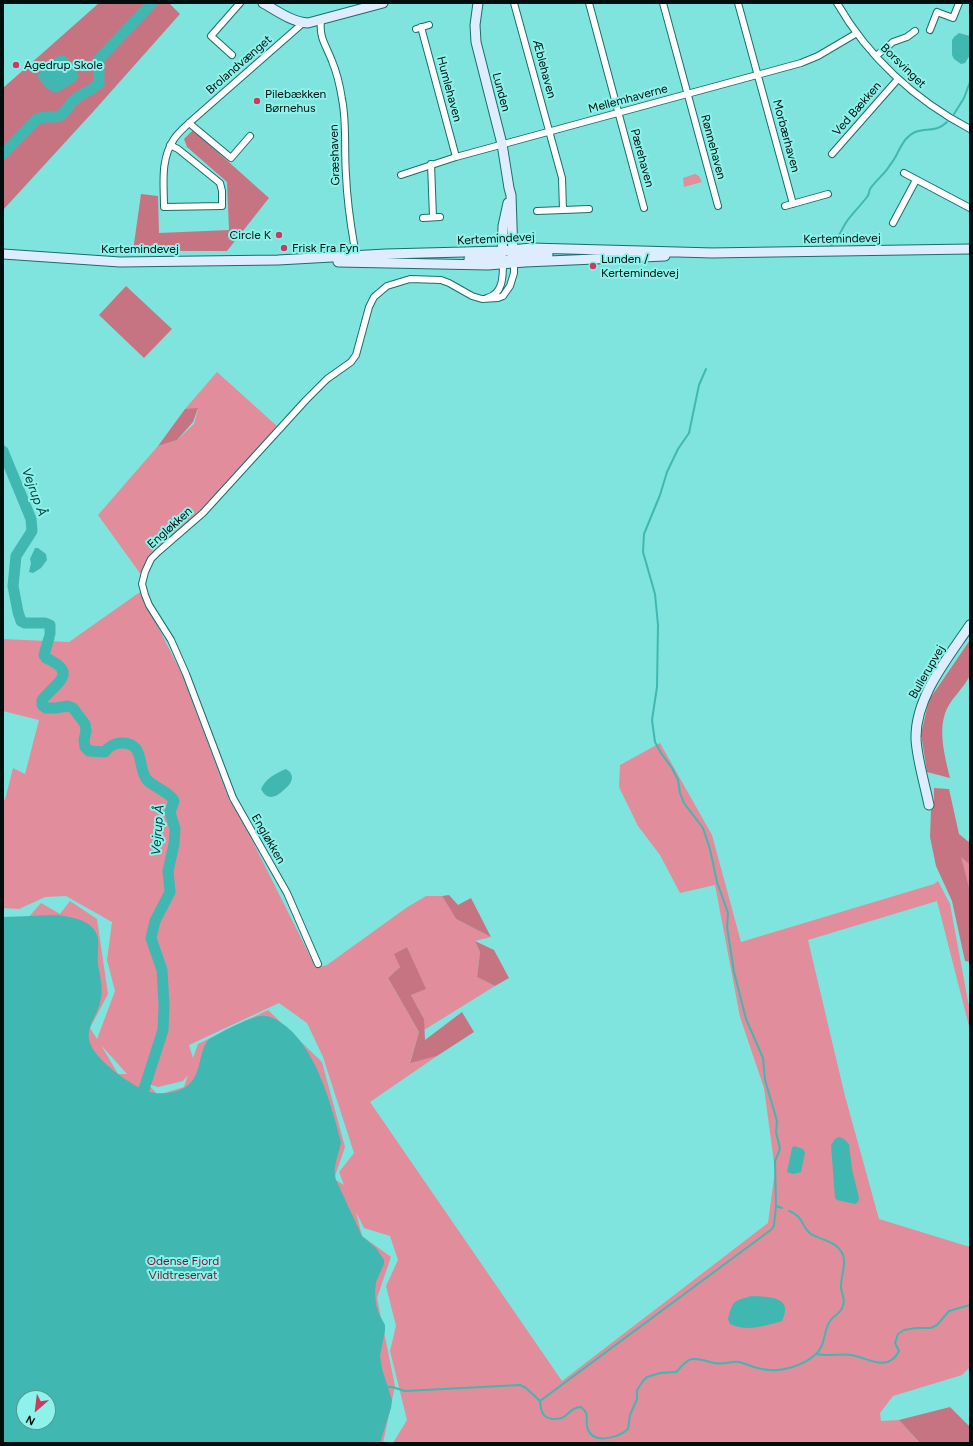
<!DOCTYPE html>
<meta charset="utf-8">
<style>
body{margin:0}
#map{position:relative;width:973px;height:1446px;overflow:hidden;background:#7fe4dd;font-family:Figtree,sans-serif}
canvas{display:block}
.frame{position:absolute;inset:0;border:4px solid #000f0e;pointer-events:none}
.north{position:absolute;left:16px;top:1390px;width:40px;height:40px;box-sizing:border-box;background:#8df2ea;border:1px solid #559792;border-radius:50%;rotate:208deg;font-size:11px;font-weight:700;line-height:16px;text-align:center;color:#000f0e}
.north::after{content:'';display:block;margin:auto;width:14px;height:18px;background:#cb3b61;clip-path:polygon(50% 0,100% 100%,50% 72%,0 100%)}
</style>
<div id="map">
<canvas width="973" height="1446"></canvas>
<div class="frame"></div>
<div class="north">N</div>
</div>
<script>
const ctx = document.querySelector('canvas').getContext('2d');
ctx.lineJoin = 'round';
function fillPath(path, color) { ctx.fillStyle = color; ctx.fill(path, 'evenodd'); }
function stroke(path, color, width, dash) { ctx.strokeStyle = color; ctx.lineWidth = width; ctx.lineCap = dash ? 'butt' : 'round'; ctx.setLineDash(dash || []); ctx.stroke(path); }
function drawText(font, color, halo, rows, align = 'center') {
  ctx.font = font + ' Figtree,sans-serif'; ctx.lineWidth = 4; ctx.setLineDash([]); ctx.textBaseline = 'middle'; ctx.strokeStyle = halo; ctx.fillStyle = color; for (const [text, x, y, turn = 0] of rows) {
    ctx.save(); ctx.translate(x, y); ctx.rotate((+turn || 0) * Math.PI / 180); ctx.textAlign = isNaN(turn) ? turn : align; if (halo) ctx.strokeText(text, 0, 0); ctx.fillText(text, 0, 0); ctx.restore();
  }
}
fillPath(new Path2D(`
 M695,174L699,176L702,182L684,187L683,178Z
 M217,372L278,427L208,505L155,550L145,564L142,576L98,515L158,446L177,440L194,424L198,409H185Z
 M140,592L181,672L230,802H233L316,968L327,965L406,908L426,896H442L456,919L491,937L475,941L480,952L477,977L495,986L424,1030V1019L411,995L425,989L407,947L395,954L400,967L388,978L419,1032L410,1062L437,1056L370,1102L562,1381L768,1223L775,1170L764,1088L740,1017L715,885L680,893L660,855L638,826L619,787L620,765L660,743L712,835L741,942L934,884L938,881L950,904L970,1012V1030L937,901L808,940L845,1096L879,1219L970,1247V1367L962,1375L893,1396L880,1413L881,1421L899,1420L920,1443H393L407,1420L390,1351L396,1326L386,1286L398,1260L390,1236L364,1228L356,1212L362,1236L391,1257L377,1298L395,1386L383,1443H3L27,919L41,903L60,914L70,901L97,919L108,994L90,1028L97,1039L115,991L107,960L112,922L66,896L45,897L19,909L3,908V799L5,800L13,768L25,774L39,720L3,711V639L69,642ZM279,1003L307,1023L323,1057L354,1153L339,1172L344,1185L334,1179L345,1147L322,1062L268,1010L198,1044L193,1058L189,1045ZM101,1045L127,1074H118ZM188,1075L184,1087L158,1095L148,1084L158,1087L183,1081ZM24,1398H48V1422H24Z
 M960,856L970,865V891Z`), '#e18d9b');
fillPath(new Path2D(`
 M99,3H169L180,14L92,113L3,210V88Z
 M193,130L269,198L227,251H133L141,194L158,196L159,233L229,230L227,182L187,147L184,139Z
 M126,286L172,329L144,358L99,315Z
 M198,408L193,422L177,440L158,446L185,409Z
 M970,640C970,647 972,672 969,677C964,687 955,695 949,705C936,726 945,756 950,778L927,772L921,734L929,700Z
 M934,788L949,789L959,834L970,843V865L961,857L970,891V962L965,961L952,901L936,866L930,837L931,810L934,808Z
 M449,895L458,905L471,898L491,937L456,919L442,896Z
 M475,941L494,950L509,978L495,986L477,977L480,952Z
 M407,947L426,989L411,995L424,1019L425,1040L462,1012L474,1032L437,1056L410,1063L419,1032L388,978L400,967L394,954Z
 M950,1407L970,1427V1443H920L899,1420Z`), '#c77482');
fillPath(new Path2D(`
 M959,33L970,36V55L965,63L961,64L954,59L952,55V40L954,37Z
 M60,55C71,56 74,68 79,77L75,82L56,93L46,88L37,76L48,64Z
 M35,548H38L46,554L47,560L41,568L33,573L29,572L31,563L30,559Z
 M286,769C296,775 292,783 285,789C276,797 268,802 261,789C265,779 276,773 286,769Z
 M57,915C72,917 95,920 98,939C99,947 97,956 98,964C100,977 104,989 100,1003C97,1016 85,1028 90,1043C96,1061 137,1091 155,1093C166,1094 179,1092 187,1086C202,1075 198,1053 208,1040C219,1033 249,1017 261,1016C268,1015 274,1018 280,1022C315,1044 331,1103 341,1142C339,1156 331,1168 337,1182L362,1236L376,1248L384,1260V1264L376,1282L375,1293L376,1304L379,1314L385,1325V1331L380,1356L382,1369L392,1400L391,1408L380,1443H3V917ZM24,1398H48V1422H24Z
 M839,1137L844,1139L849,1144L852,1169L859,1198L858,1202L855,1204L837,1200L835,1198L831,1145L835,1139Z
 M794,1146L803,1149L805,1153L801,1172L793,1174L787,1172L792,1148Z
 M752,1296C769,1297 794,1296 782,1321C764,1326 747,1332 730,1324L728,1319C733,1300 733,1301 752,1296Z`), '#40b8b1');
stroke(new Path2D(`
 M954,114L964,98L970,82
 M830,247C838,240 841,230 847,221C853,213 860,206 867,197C869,195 869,192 870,189C876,180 885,174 890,165C897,157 899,147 906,139C920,123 933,136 947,122
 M776,1206L782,1208
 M817,1354C829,1357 840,1353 851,1355C868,1358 888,1373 899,1351L895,1343L898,1334L904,1330L916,1328H931L937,1325L949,1311L970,1305
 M388,1387H392L405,1391L520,1385L526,1388L540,1401L772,1229L774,1225L776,1206L775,1161L780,1149L776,1132L777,1121L765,1080L763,1058L746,1019L734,972L727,927L728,913L717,882L710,849L703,828L684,803L680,793L678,780L672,768L661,753L655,742L652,720L657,687L658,625L655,594L643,552L644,534L660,495L667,472L678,449L689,433L699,385L706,369
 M540,1401C541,1411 542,1418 553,1419C556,1419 559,1419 562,1418C569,1414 572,1407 581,1407C591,1415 584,1419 588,1430C595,1445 619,1437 628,1429L630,1415L637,1399V1390L643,1381L647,1377L660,1373L676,1372C681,1368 685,1360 692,1359C700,1358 708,1362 715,1363C723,1365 731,1361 739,1362C747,1364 755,1368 762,1369C780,1373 803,1366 816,1354C826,1345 823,1331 830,1321C833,1316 840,1314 842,1308C846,1301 842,1295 841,1288C840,1277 847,1266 843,1255C837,1241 823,1241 811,1234C801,1227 804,1216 789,1211`), '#40b8b1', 2);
stroke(new Path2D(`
 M3,154L37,119C47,114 53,120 61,115C66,112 69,105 73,101C81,93 92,91 99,83V59L152,3
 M3,451L31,519L32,531L16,556L13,586L18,612L21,621L25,623H45L50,625V634
 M49,638L44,655L46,658C79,673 57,682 42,700V705L46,708H55L68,706L73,708L85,724L86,731L84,740L85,747L89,751L105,752C109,746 113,744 120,743C146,741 137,769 147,780C154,787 171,793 174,801L170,812L175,829L174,844L168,871L170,892L155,921L151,938L162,970L164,1006L163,1030L144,1089`), '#40b8b1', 11);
const street = new Path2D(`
 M514,3L562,178L563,210
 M589,3L644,208
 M663,3L718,206
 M738,3L793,204
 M837,3C868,57 915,100 970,129
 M321,21C319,38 326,45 332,61C337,73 340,86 342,99C347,124 344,150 346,175C347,198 350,221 354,244
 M421,27L456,157
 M416,29L429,25
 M930,30L937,12L953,18L959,3
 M232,55L211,36L240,3
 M876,56L893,42L907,37L915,31
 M189,123L231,158L250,136
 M170,145L178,149L220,183L222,191V206L164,207C164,184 160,160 174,139C178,133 184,128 189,123L303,23
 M832,154L898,79
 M431,164L433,217
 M904,173L970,208
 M401,175L456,157L801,63L818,56L857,33
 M785,206L828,194
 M537,211L589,209
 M423,218L440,217
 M893,223L916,180
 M487,298C503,294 503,277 503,263
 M318,964L287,893L233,798L186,674L171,640L149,605L145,595L142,584L145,572L151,559L158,552L203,513L306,400L327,379L351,362L356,355L369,307L374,297L387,286L410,279L441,280L449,283L472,296L482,299L498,298L503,296L510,286L514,273V262`);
const secondary = new Path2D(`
 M263,3C277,11 292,22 308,23L383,3
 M478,3L475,25L476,42L502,144L509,188L511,195L513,255
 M709,253L970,249
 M3,254L120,262L278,260L386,254L502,251L531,248L714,253
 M502,256L503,226L508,203
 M469,259L500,256
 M510,259C520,252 536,255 548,255
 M338,262L488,265L525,262L665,256
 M929,805C925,785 917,759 916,739C915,697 948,658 970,625`);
stroke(street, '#1a6d69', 8);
stroke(secondary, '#1a6d69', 11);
stroke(street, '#fff', 6);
stroke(secondary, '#ddedfd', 9);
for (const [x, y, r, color] of [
 [16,65,4,"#cb3b61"],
 [257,101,4,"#cb3b61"],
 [279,235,4,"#cb3b61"],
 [284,248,4,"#cb3b61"],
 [593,266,4,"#cb3b61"]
]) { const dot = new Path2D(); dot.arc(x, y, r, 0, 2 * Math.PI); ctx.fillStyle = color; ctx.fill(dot); stroke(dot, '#8df2ea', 1.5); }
drawText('12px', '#000f0e', '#8df2ea', [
 ["Agedrup Skole",24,65],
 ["Pilebækken",265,94],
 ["Børnehus",265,108],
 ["Circle K",271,235,"right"],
 ["Frisk Fra Fyn",292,248],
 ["Lunden /",601,259],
 ["Kertemindevej",601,273]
], 'left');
drawText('12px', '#000f0e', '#8df2ea', [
 ["Brolandvænget",239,65,-41],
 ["Borsvinget",903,66,44],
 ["Æblehaven",544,69,75],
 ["Humlehaven",449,89,75],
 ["Lunden",501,92,75],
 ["Mellemhaverne",628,99,-15],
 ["Ved Bækken",857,109,-49],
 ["Morbærhaven",786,136,75],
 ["Rønnehaven",713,147,75],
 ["Græshaven",335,155,-92],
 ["Pærehaven",642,158,75],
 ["Kertemindevej",496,239,-3],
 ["Kertemindevej",842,239,-1],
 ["Kertemindevej",140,249],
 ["Engløkken",170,528,-42],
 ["Bullerupvej",927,672,-60],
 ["Engløkken",268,839,60]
]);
drawText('12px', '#791332', '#8df2ea', [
 ["Odense Fjord",183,1261],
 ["Vildtreservat",183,1275]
]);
drawText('italic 13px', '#003836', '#8df2ea', [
 ["Vejrup Å",34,492,70],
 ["Vejrup Å",158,830,-86]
]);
</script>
